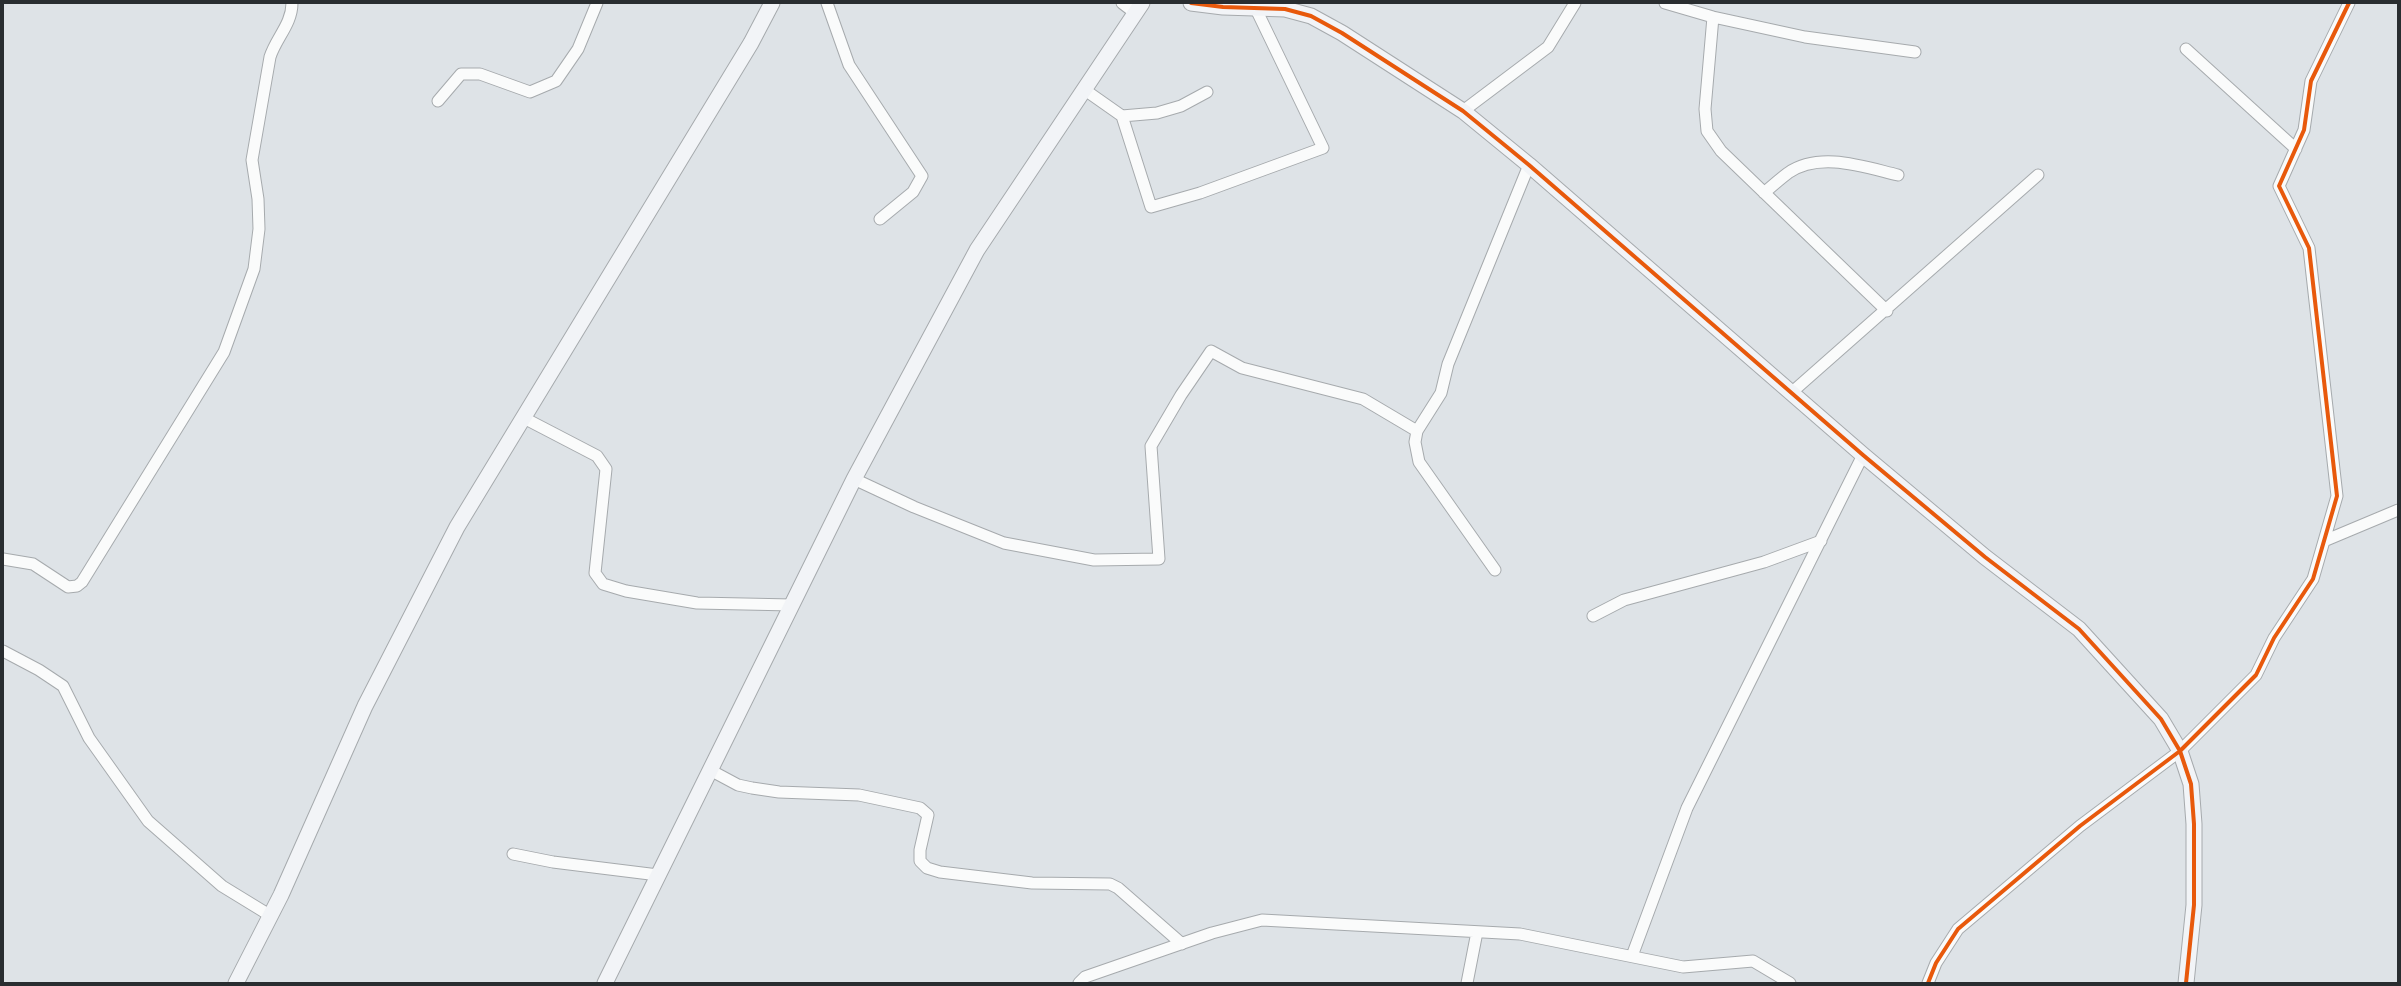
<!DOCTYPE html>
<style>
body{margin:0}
#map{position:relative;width:2401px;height:986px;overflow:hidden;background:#dee3e7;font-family:"Source Sans 3",sans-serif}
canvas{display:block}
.frame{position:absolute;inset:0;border:4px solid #292d30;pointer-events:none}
</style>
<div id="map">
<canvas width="2401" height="986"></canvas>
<div class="frame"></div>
</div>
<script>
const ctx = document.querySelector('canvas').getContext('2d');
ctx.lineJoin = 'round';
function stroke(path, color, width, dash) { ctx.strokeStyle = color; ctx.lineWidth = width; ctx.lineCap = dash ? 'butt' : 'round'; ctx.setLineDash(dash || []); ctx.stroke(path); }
const street = new Path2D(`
 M827,3L849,65L922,176L913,192L880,219
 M1122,3L1135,13
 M1665,3L1713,17L1805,37L1915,52
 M1713,17L1705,109L1707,131L1721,151L1887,311
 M2186,49L2296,149
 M1085,90L1122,116L1151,207L1200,193L1323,148L1255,7
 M438,101L461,74H480L530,92L556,81L578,49L597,3
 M1463,111L1548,47L1575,3
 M1122,116L1157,113L1181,106L1207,92
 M1764,193C1772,186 1780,179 1788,173C1820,151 1864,167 1898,175
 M1791,393L2038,175
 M522,417L597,456L606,469L595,573L603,584L626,591L697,603L792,605
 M1417,431L1415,442L1419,462L1495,570
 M854,479L914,507L1004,543L1094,560L1159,559L1151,446L1181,395L1211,351L1242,368L1363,399L1417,431L1441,393L1448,364L1529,165
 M2324,541L2398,510
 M3,559L33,564L68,587L77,586L82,582L224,352L254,269L259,229L258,199L252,160L270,57C276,38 292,24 292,3
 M1593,616L1624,600L1764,562L1821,541
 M3,651L39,670L63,686L89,738L148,821L222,886L271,916
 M710,770L738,785L752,788L779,792L859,795L920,808L928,815L920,850V861L927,868L940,872L1032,883L1110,884L1118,888L1182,944
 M513,854L553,862L658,875
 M1632,956L1687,808L1863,455
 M1079,983L1085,977L1212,933L1262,920L1520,934L1683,967L1753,961L1790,983
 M1467,983L1477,932
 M1928,983L1936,963L1958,929L2080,826L2180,751L2256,675L2274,638L2313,579L2337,496L2309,248L2279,186L2304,130L2311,81L2349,3`);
const secondary = new Path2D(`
 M1191,3L1223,7L1285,9L1311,16L1342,33L1463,111L1529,165L1863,455L1985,557L2079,629L2161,719L2180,751L2191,784L2194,824V905L2186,983
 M236,983L281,895L365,706L457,527L751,43L772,3
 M605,983L854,479L977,250L1142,3`);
stroke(street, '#a6aaad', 13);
stroke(secondary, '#a6aaad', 17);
stroke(street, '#fafbfb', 11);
stroke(secondary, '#f2f4f7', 15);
stroke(new Path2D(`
 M1191,3L1223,7L1285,9L1311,16L1342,33L1463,111L1529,165L1863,455L1985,557L2079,629L2161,719L2180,751L2191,784L2194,824V905L2186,983
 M1928,983L1936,963L1958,929L2080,826L2180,751L2256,675L2274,638L2313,579L2337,496L2309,248L2279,186L2304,130L2311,81L2349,3`), '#e8590c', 4);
</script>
